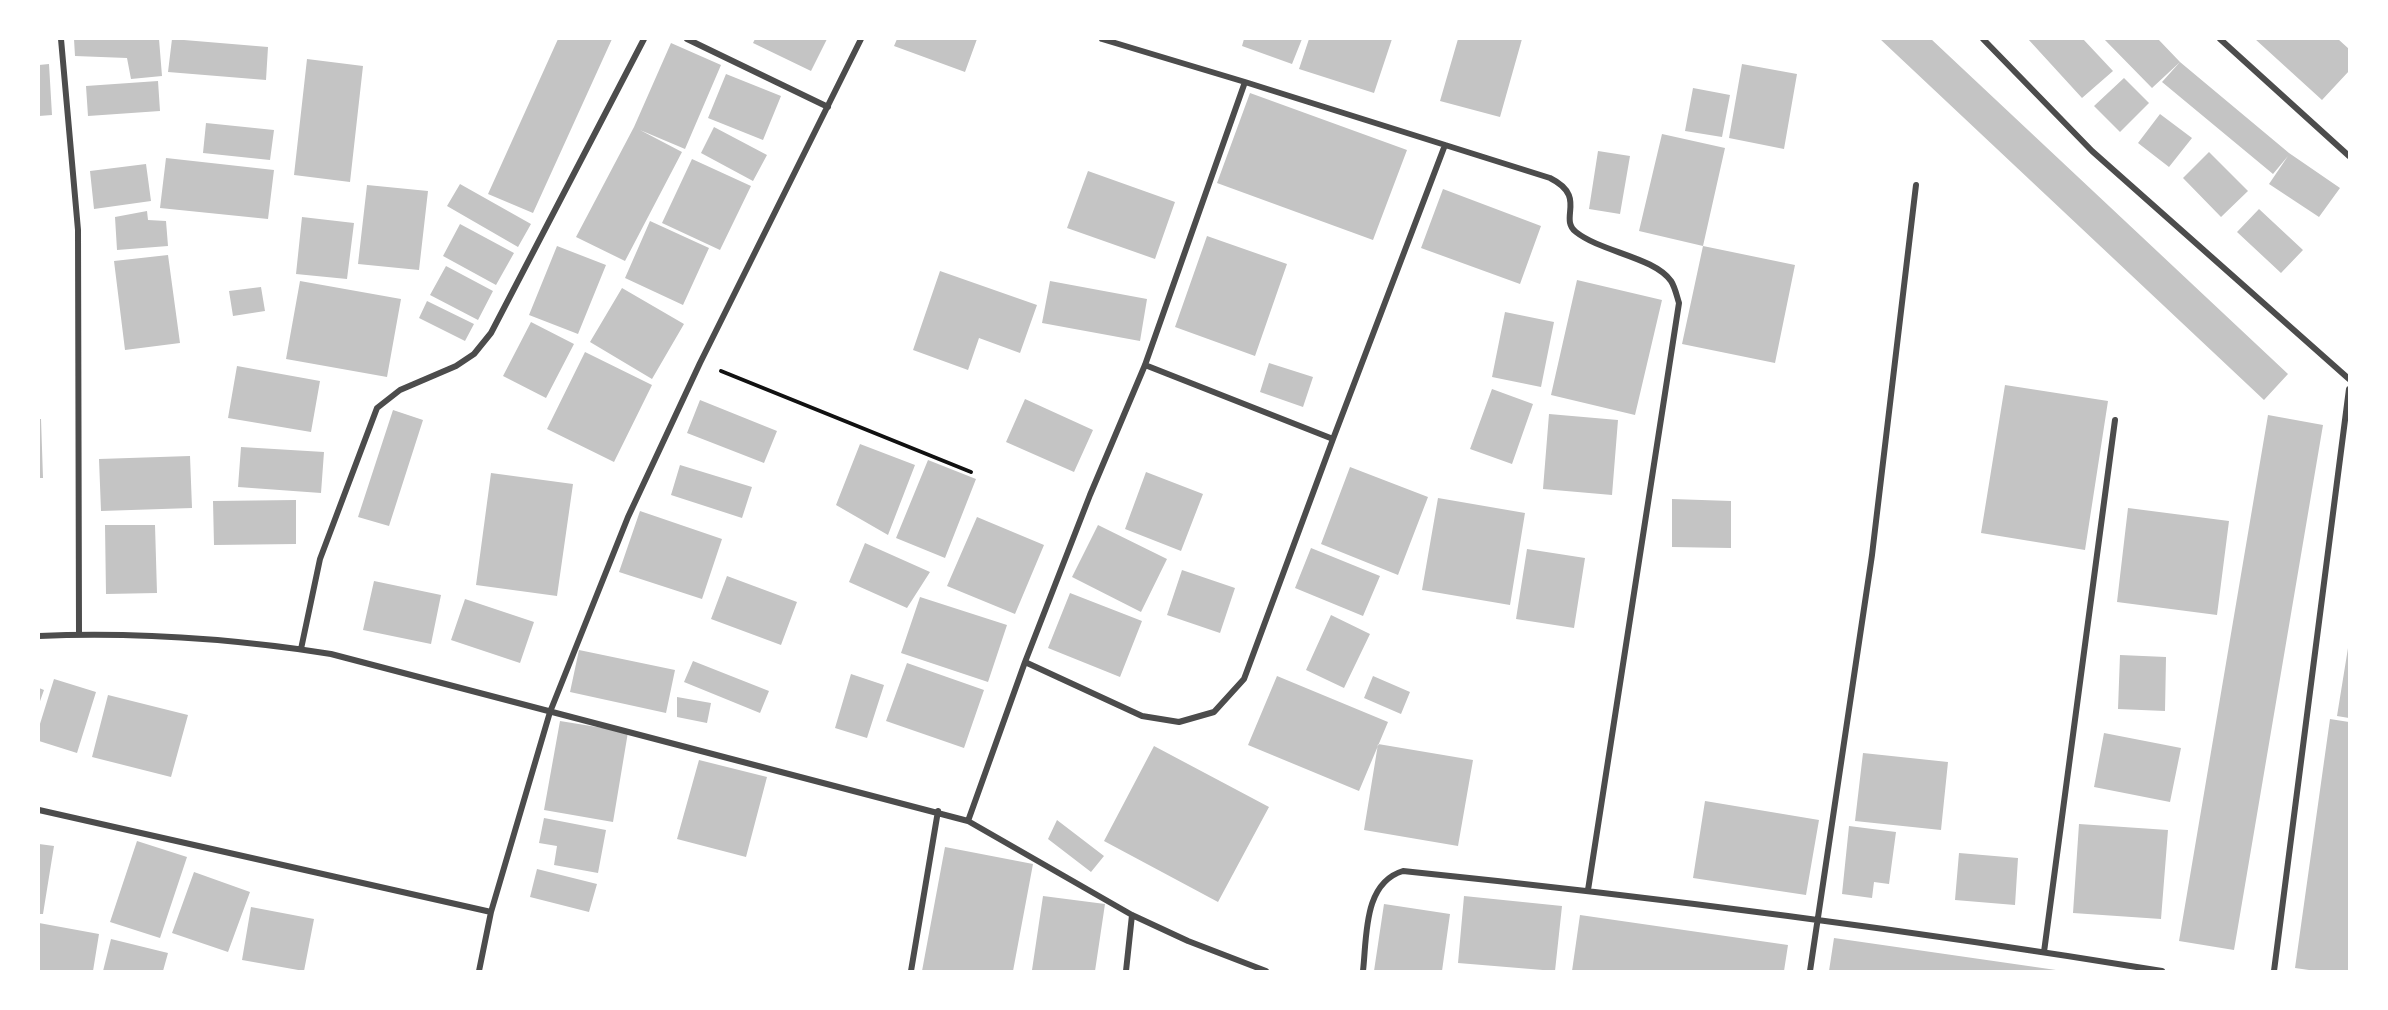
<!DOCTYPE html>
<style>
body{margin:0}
#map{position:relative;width:2388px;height:1010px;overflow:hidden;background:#fff;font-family:Quicksand,sans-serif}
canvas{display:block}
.frame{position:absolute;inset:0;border:40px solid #fff;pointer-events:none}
</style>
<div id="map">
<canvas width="2388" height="1010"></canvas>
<div class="frame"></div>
</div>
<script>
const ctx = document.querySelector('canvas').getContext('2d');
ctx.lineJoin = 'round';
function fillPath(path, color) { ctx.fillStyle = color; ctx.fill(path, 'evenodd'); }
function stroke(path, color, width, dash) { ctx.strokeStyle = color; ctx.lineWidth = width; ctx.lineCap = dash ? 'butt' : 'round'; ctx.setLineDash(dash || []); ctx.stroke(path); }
fillPath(new Path2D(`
 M74,39H159L162,76L131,79L127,58L75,56Z
 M172,39L268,47L266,80L168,72Z
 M558,39H612L533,213L488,194Z
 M755,39H827L811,71L753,43Z
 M897,39H977L965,72L894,46Z
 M1244,39H1302L1292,64L1242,46Z
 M1309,39H1392L1374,93L1299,69Z
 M1458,39H1522L1500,117L1440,101Z
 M1880,39H1931L2288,374L2264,400Z
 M2028,39H2083L2113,71L2082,98Z
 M2104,39H2158L2180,62L2152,88Z
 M2255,39H2338L2349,49V71L2322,100Z
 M671,43L721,65L685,149L640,130L682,152L625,261L576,237L634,127Z
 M307,59L363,66L350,182L294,175Z
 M2180,62L2289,153L2340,188L2319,217L2269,184L2288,156L2273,174L2162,82Z
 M49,64L52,115L39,116V65Z
 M1742,64L1797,74L1784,149L1729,138Z
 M726,74L781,96L763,140L708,118Z
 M2124,78L2149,103L2120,132L2094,106Z
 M158,81L160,111L88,116L86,86Z
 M1693,88L1730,95L1722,137L1685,131Z
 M1250,93L1407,150L1373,240L1217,183Z
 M2160,114L2192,138L2169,167L2138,143Z
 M206,123L274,130L270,160L203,153Z
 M714,127L767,155L753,181L701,153Z
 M1662,134L1725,148L1703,246L1639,231Z
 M1598,151L1630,156L1620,214L1589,209Z
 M2209,152L2248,191L2221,217L2183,178Z
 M166,158L274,170L268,219L160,208Z
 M692,159L751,186L720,250L662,223Z
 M146,164L151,201L94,209L90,171Z
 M1088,171L1175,202L1155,259L1067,228Z
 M460,184L531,224L518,247L447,206Z
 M367,185L428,191L419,270L358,264Z
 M1443,189L1541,226L1520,284L1421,248Z
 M2259,209L2303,250L2281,273L2237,232Z
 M147,211L148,220L166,221L168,246L117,250L115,217Z
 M302,217L354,223L347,279L296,274Z
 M650,221L709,248L683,305L625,278Z
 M460,224L514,253L496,285L443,256Z
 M1207,236L1287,264L1255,356L1175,327Z
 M557,246L606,265L578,334L529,315Z
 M1703,246L1795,265L1775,363L1682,344Z
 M168,255L180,343L125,350L114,261Z
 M446,266L493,291L478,320L430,295Z
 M940,271L1037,305L1020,353L979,338L968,370L913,350Z
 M1577,280L1662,300L1635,415L1551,395Z
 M300,281L401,299L387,377L286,359Z
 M1050,281L1147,299L1140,341L1042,323Z
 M261,287L265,311L233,316L229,291Z
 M622,288L684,324L652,379L590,342Z
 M427,301L474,324L465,341L419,318Z
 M1505,312L1554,322L1541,387L1492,377Z
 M531,322L574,344L546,398L503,376Z
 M585,352L652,385L614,462L547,429Z
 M1269,363L1313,377L1303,407L1260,392Z
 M237,366L320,381L311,432L228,418Z
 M2005,385L2108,401L2085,550L1981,533Z
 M1492,389L1533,404L1512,464L1470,449Z
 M1025,399L1093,430L1074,472L1006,442Z
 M700,400L777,431L764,463L687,433Z
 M393,410L423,420L389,526L358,517Z
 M1549,414L1618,420L1612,495L1543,489Z
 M2268,415L2323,425L2234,950L2179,941Z
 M39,419H41L43,478H39Z
 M860,444L915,465L888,535L836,505Z
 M241,447L324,452L321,493L238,487Z
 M190,456L192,508L101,511L99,459Z
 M928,460L976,479L945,558L896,538Z
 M680,465L752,487L742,518L671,495Z
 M1350,467L1428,497L1398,575L1321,544Z
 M1146,472L1203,494L1181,551L1125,529Z
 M491,473L573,484L557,596L476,585Z
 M1438,498L1525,513L1510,605L1422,590Z
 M1672,499L1731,501V548L1672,547Z
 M296,500V544L214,545L213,501Z
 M2128,508L2229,521L2217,615L2117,602Z
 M640,511L722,539L702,599L619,572Z
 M977,517L1044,545L1015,614L947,586Z
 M105,525H155L157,593L106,594Z
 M1098,525L1167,559L1141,612L1072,577Z
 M865,543L930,572L907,608L849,582Z
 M1311,548L1380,576L1363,616L1295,588Z
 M1527,549L1585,558L1574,628L1516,619Z
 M1182,570L1235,588L1220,633L1167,615Z
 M727,576L797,602L781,645L711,619Z
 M374,581L441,595L431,644L363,630Z
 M1070,593L1142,621L1120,677L1048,648Z
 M920,597L1007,625L988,682L901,653Z
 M465,599L534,622L520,663L451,640Z
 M1331,615L1370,634L1344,688L1306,670Z
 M2348,648H2349V718L2337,716Z
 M579,650L675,670L666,713L570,692Z
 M2120,655L2166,657L2165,711L2118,709Z
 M693,661L769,691L760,713L684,682Z
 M907,663L984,690L964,748L886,721Z
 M851,674L884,685L867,738L835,728Z
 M1277,676L1388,722L1359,791L1248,745Z
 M1373,676L1410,692L1401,714L1364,698Z
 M54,679L96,692L77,753L39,741V727Z
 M39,688L44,690L39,704Z
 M108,695L188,715L171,777L92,757Z
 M677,697L711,703L707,723L677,717Z
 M2330,719L2349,722V971H2316L2295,968Z
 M560,721L628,732L613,822L544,810Z
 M2104,733L2181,748L2170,802L2094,787Z
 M1378,744L1473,760L1458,846L1364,830Z
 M1154,746L1269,807L1218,902L1104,841Z
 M1863,753L1948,762L1941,830L1855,821Z
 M699,760L767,777L746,857L677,839Z
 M1705,801L1819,820L1806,895L1693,878Z
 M544,818L606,830L598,873L554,865L557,846L539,843Z
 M1057,820L1104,856L1091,872L1048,839Z
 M2079,824L2168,830L2161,919L2073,913Z
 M1849,826L1896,832L1889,884L1874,882L1872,898L1842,894Z
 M137,841L187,857L160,938L110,922Z
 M39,844L54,846L43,914H39Z
 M945,847L1033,864L1013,971H922Z
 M1959,853L2018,858L2015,905L1955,900Z
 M537,869L597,884L589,912L530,897Z
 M194,872L250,892L228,952L172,933Z
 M1043,896L1105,904L1095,971L1032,970Z
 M1464,896L1562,906L1555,971L1458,963Z
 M1384,904L1450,914L1442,971H1374Z
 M251,907L314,919L304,971L242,960Z
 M1580,915L1788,945L1784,971H1572Z
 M39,923L99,934L93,971H39Z
 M1834,938L2056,970V971H1829Z
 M111,939L168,953L163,971H103Z`), '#c4c4c4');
stroke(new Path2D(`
 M721,371L971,472`), '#111', 4);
stroke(new Path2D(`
 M61,39L78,230L79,634
 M687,39L828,107
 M1983,39L2092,151L2349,379
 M2220,39L2349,156
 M1245,82L1550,178C1588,197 1558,218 1576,232C1601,252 1654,257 1671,281C1675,287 1677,297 1679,303L1588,890
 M1333,439L1445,145
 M39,636C136,632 235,639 331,654L968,821L1025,662L1090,495L1145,365L1245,82L1102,39
 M301,649L320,559L377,408L400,390L456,366L474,354L491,333L644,39
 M1025,662L1142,716L1179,722L1214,712L1244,679L1333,439L1145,365
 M39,810L491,912
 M968,821L1132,915L1188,941L1266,971
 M2044,952L2115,420
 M479,971L491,912L550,712L628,517L700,363L861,39
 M911,971L938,811
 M1126,971L1132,915
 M1363,971C1367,937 1363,883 1403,871C1657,897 1910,930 2162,971
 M1810,971L1872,555L1916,185
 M2274,971L2349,389`), '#4c4c4c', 6);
</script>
